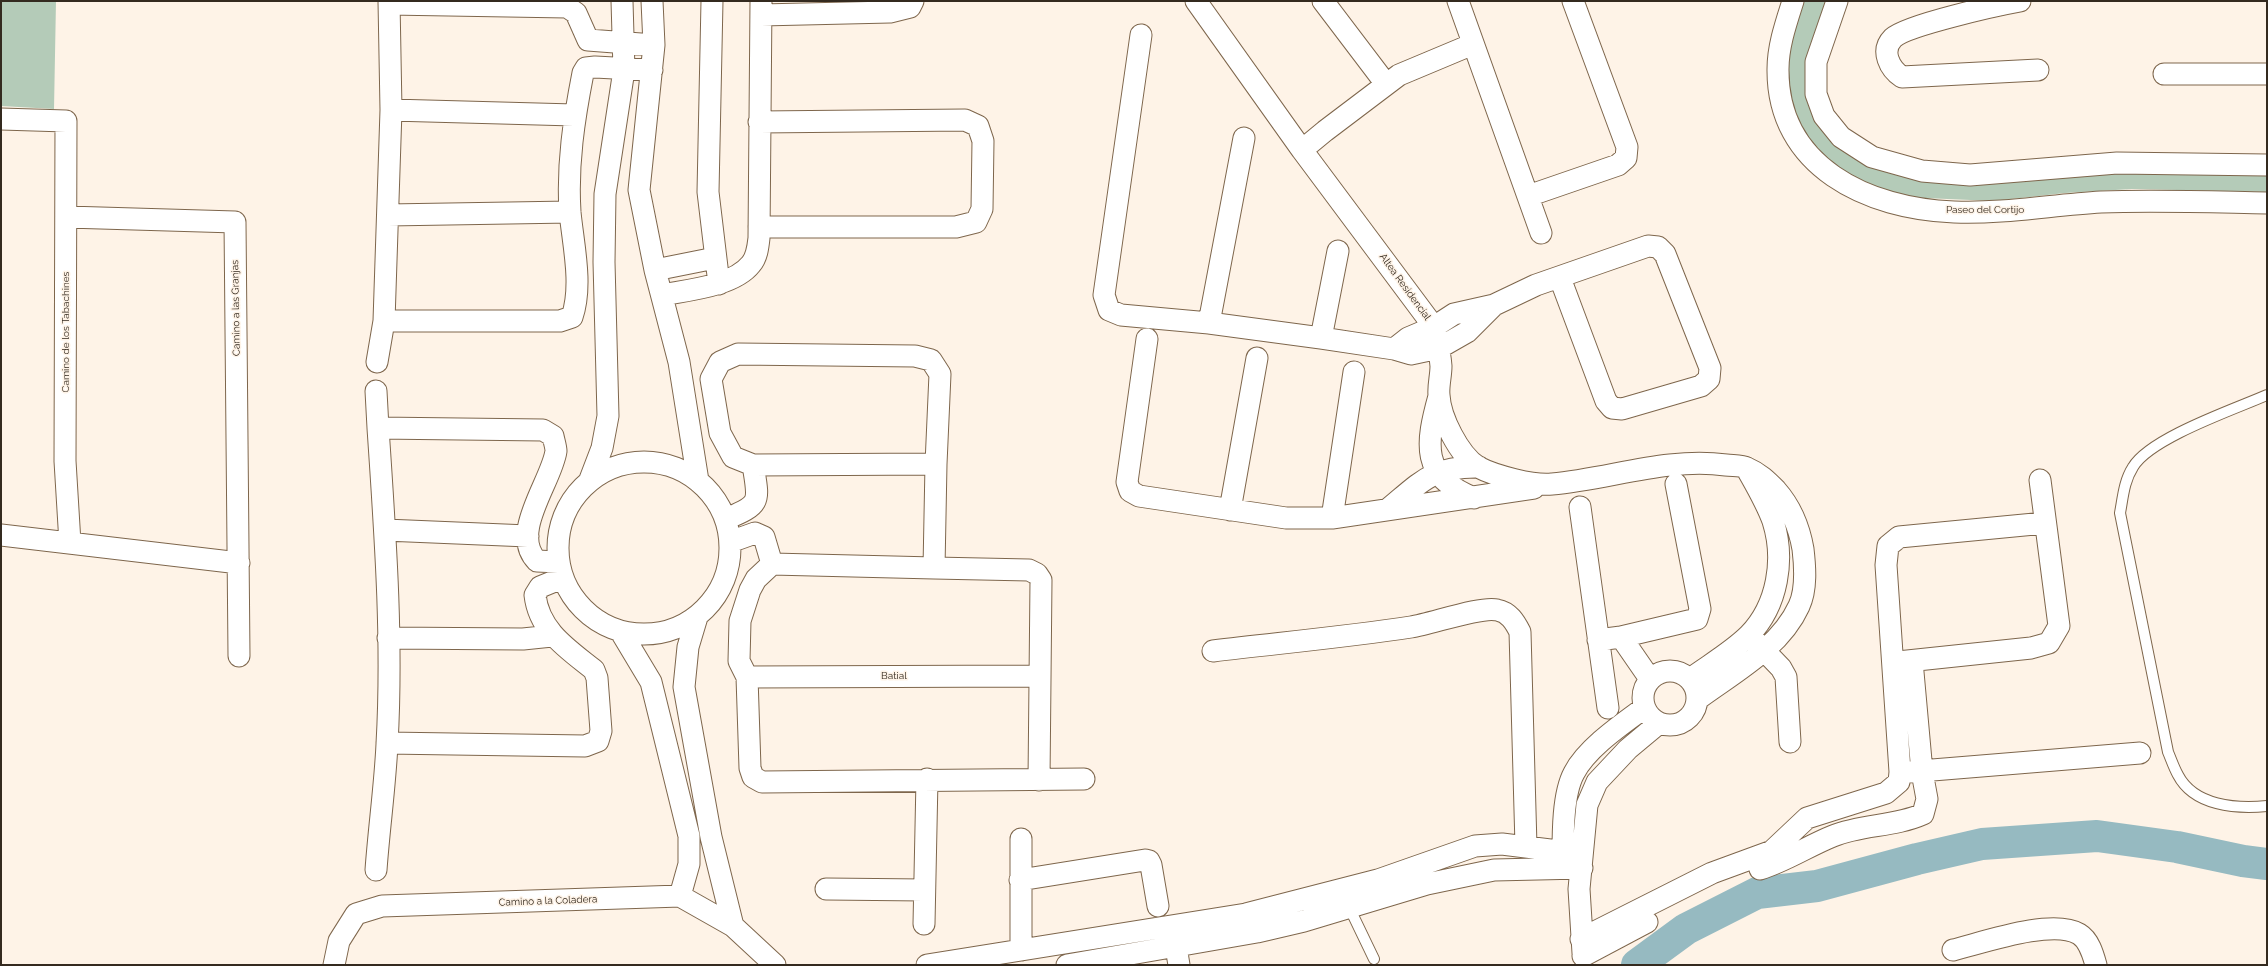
<!DOCTYPE html>
<style>
body{margin:0}
#map{position:relative;width:2268px;height:966px;overflow:hidden;background:#fef3e7;font-family:Raleway,sans-serif}
canvas{display:block}
.frame{position:absolute;inset:0;border:2px solid #342a1f;pointer-events:none}
</style>
<div id="map">
<canvas width="2268" height="966"></canvas>
<div class="frame"></div>
</div>
<script>
const ctx = document.querySelector('canvas').getContext('2d');
ctx.lineJoin = 'round';
function fillPath(path, color) { ctx.fillStyle = color; ctx.fill(path, 'evenodd'); }
function stroke(path, color, width, dash) { ctx.strokeStyle = color; ctx.lineWidth = width; ctx.lineCap = dash ? 'butt' : 'round'; ctx.setLineDash(dash || []); ctx.stroke(path); }
function drawText(font, color, halo, rows, align = 'center') {
  ctx.font = font + ' Raleway,sans-serif'; ctx.lineWidth = 3; ctx.setLineDash([]); ctx.textBaseline = 'middle'; ctx.strokeStyle = halo; ctx.fillStyle = color; for (const [text, x, y, turn = 0] of rows) {
    ctx.save(); ctx.translate(x, y); ctx.rotate((+turn || 0) * Math.PI / 180); ctx.textAlign = isNaN(turn) ? turn : align; if (halo) ctx.strokeText(text, 0, 0); ctx.fillText(text, 0, 0); ctx.restore();
  }
}
fillPath(new Path2D(`
 M1,1H56L54,109L1,106Z
 M1801,1H1826L1806,63L1807,98L1815,122L1833,142L1856,160L1880,169L1922,182L1995,183L2133,170L2267,174V192L2132,189L2065,193L1994,201L1901,197L1839,173L1805,138L1789,106L1785,66Z`), '#b4cbb8');
stroke(new Path2D(`
 M1637,965L1686,929L1757,893L1817,886L1917,859L1982,844L2097,836L2177,847L2243,861L2267,864`), '#96bac1', 32);
const service = new Path2D(`
 M2267,395C2235,409 2150,438 2133,467C2124,481 2123,497 2120,513L2168,752C2171,759 2174,768 2178,775C2194,806 2236,809 2267,806
 M1349,907L1374,959`);
const minor = new Path2D(`
 M652,1L654,45L639,190L655,270L679,362L698,481
 M712,1L708,192L719,284
 M1196,1L1302,150L1434,327C1437,340 1440,352 1441,366C1441,376 1438,386 1439,395C1440,417 1459,455 1478,467C1495,476 1534,486 1552,484C1610,479 1667,457 1726,465C1733,466 1741,465 1747,468C1759,473 1767,481 1776,490C1791,507 1799,526 1803,549C1805,566 1807,589 1799,606C1780,648 1733,673 1698,699
 M1323,1L1386,84
 M1458,1L1541,233
 M1793,1C1786,23 1778,46 1778,69C1777,167 1868,209 1954,212C2003,214 2051,205 2101,202C2156,200 2212,202 2267,203
 M1837,1L1816,62V94L1824,116L1841,137L1872,157L1922,171L1970,175L2117,163L2267,165
 M2020,1C1998,5 1907,25 1893,38C1880,51 1890,69 1902,77L2038,70
 M389,4L567,7L576,13L588,40L654,45
 M761,15L890,12L910,7L913,1
 M1141,35L1104,295L1109,310L1121,315L1209,323L1321,338L1394,349L1411,354L1439,348L1467,332L1494,305
 M2164,74H2267
 M391,110L574,115
 M1,119L66,121L65,461L70,543
 M1302,150L1325,131L1399,75L1473,44
 M1528,196L1618,165L1626,158L1627,147L1573,1
 M388,215L570,212
 M67,217L235,222L239,656
 M759,227H956L976,222L982,209L983,141L978,126L965,120L759,122
 M655,270L715,258
 M662,295C688,290 734,286 751,264C757,257 758,247 759,238L761,1
 M384,321H560L572,317C583,285 573,244 570,212C567,164 574,119 583,73L586,68L595,67L652,70
 M1209,323L1244,138
 M1321,338L1338,251
 M1147,339L1127,482L1130,491L1139,496L1286,518H1332L1534,488
 M1394,349L1408,338L1434,327L1454,314L1494,305L1536,285L1648,246L1658,247L1665,254L1710,368L1709,379L1701,386L1622,409L1612,408L1606,401L1560,278
 M377,362L384,321L391,110L389,1
 M376,391L378,428
 M1439,396C1426,443 1420,477 1474,498
 M558 548a86 86 0 1 1 172 0a86 86 0 1 1-172 0Z
 M936,464L753,465L733,457L720,433L711,379L720,362L738,354L915,356L931,360L940,374L936,464L934,568L772,564L756,579L750,590L740,621L739,661L747,677L750,768L753,777L762,782L1084,779
 M589,482L602,448L608,416L604,262L605,194L624,70L622,1
 M1580,507L1608,708
 M1230,510L1257,358
 M1387,510C1421,482 1432,466 1479,467
 M1332,518L1354,372
 M726,519C762,504 759,502 753,465
 M385,530L528,536
 M1,535L239,563
 M730,542L755,533L764,537L772,564
 M934,568L1029,570L1037,574L1041,580L1039,780
 M697,617L688,647L684,687L711,837L733,926
 M621,632L651,682L689,836V864L680,896
 M1621,637L1650,679
 M388,638L523,639L552,636
 M1598,640L1621,637L1697,619L1700,609L1676,484
 M1755,641L1781,668L1786,677L1790,742
 M1213,651C1279,643 1345,637 1411,627C1431,624 1481,606 1497,610C1509,612 1515,622 1520,632L1526,846
 M1898,662L2031,648L2049,643L2059,626L2040,480
 M1643 698a27 27 0 1 1 54 0a27 27 0 1 1-54 0Z
 M747,677L1040,676
 M1690,679C1709,665 1732,652 1749,635C1778,605 1785,559 1773,521C1767,504 1757,487 1748,471
 M387,743L585,746L598,741L601,731L597,678L594,670C568,649 539,631 535,595L540,587L562,578
 M1908,772L2140,753
 M1021,839V950
 M1563,864C1563,839 1562,795 1574,773C1587,748 1621,725 1644,708
 M1760,869C1786,861 1808,846 1833,836C1862,824 1894,827 1923,814L1927,799L1922,772L1912,661
 M376,870C379,828 385,786 387,744C393,639 385,533 378,428L543,430L553,436C554,441 556,447 556,451C552,481 509,533 537,561L558,562
 M1020,880L1145,860L1149,861L1151,865L1158,906
 M826,889L924,890
 M924,924L927,779
 M1581,939L1712,873L1772,851L1807,818L1886,793L1899,782L1900,772L1886,565L1888,546L1899,537L2045,523
 M1176,947L1179,965
 M1953,950C1982,943 2052,918 2079,934C2089,940 2093,954 2096,965
 M1583,953L1579,889L1587,805L1597,782L1628,749L1658,724
 M1583,956L1647,922
 M334,965L339,941L356,914L382,906L680,896L733,926L775,965
 M927,965L1246,914L1378,880L1475,846L1502,844L1582,854
 M1067,965L1257,932L1304,921L1427,884L1494,870L1582,868`);
stroke(service, '#7e664c', 12);
stroke(minor, '#7e664c', 23);
stroke(service, '#fff', 10);
stroke(minor, '#fff', 21);
drawText('10px', '#342a1f', '#fef3e7', [
 ["Paseo del Cortijo",1985,210],
 ["Altea Residencial",1405,287,54],
 ["Camino a las Granjas",236,308,-91],
 ["Camino de los Tabachines",66,332,-90],
 ["Batial",894,676],
 ["Camino a la Coladera",548,901,-2]
]);
</script>
